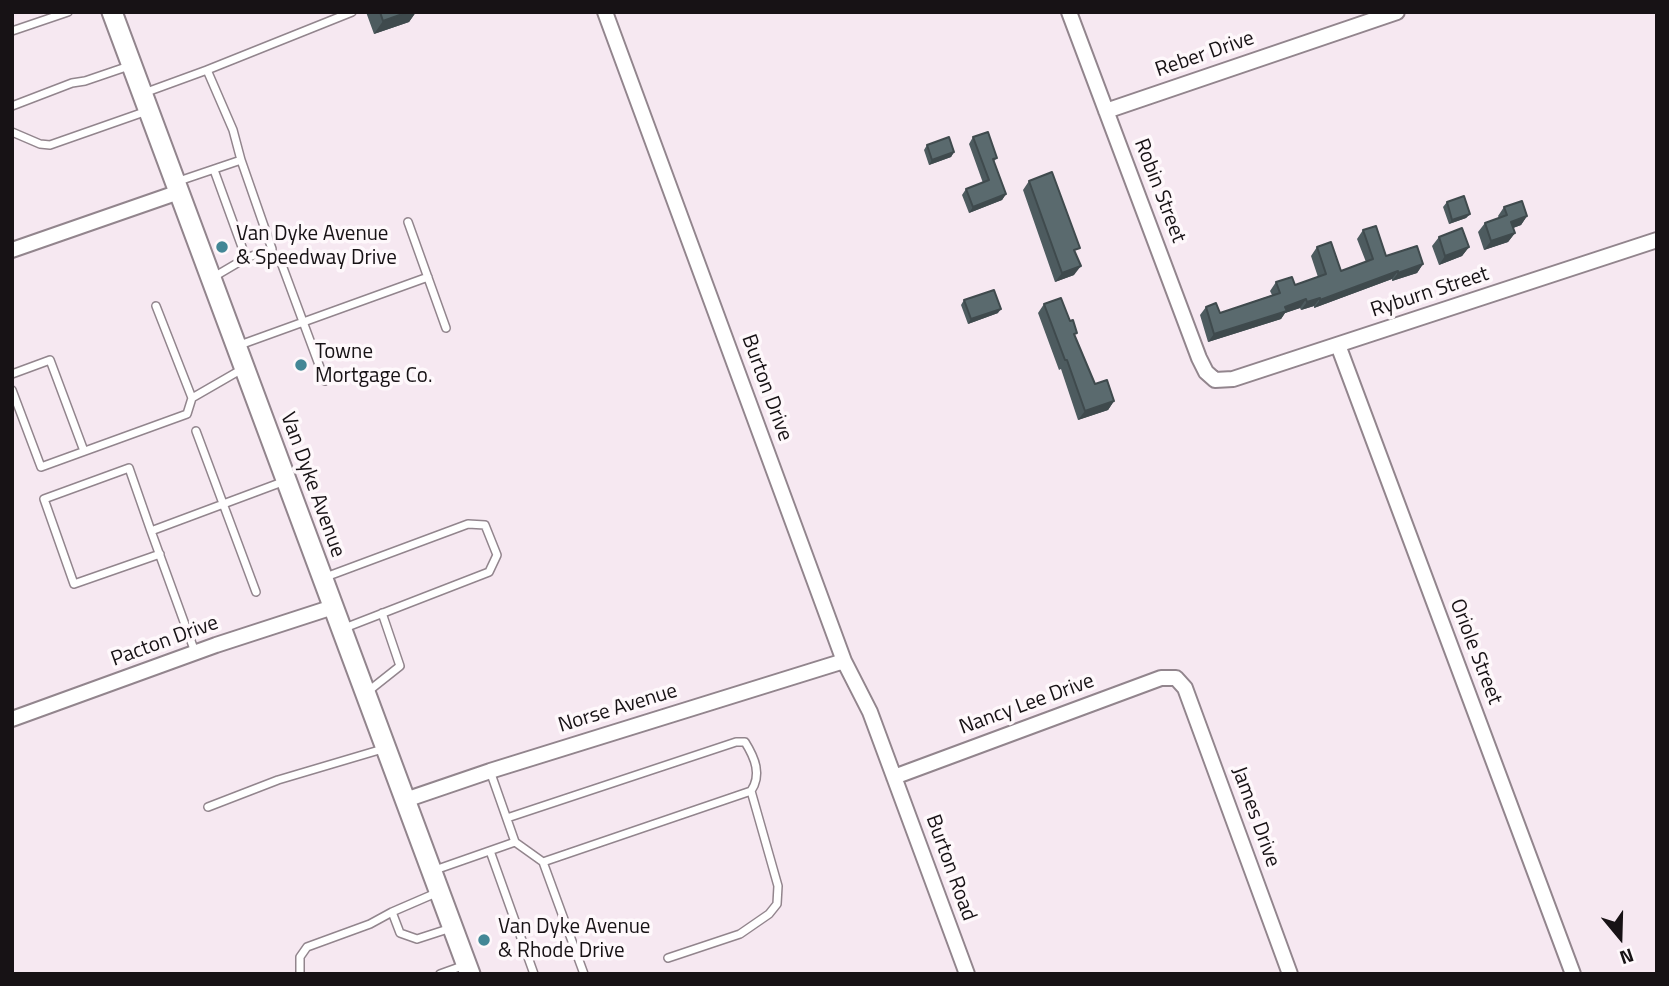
<!DOCTYPE html>
<style>
body{margin:0}
#map{position:relative;width:1669px;height:986px;overflow:hidden;background:#f6e8f1;font-family:"Titillium Web",sans-serif}
canvas{display:block}
.frame{position:absolute;inset:0;border:14px solid #171215;pointer-events:none}
.north{position:absolute;left:1585px;top:902px;width:70px;height:70px;-webkit-text-stroke:5px #fef8fb;paint-order:stroke;rotate:161deg;font-size:19px;font-weight:700;line-height:28px;text-align:center;color:#171215}
.north::after{content:'';display:block;margin:auto;width:24px;height:32px;background:#171215;clip-path:polygon(50% 0,100% 100%,50% 72%,0 100%)}
</style>
<div id="map">
<canvas width="1669" height="986"></canvas>
<div class="frame"></div>
<div class="north">N</div>
</div>
<script>
const ctx = document.querySelector('canvas').getContext('2d');
ctx.lineJoin = 'round';
function stroke(path, color, width, dash) { ctx.strokeStyle = color; ctx.lineWidth = width; ctx.lineCap = dash ? 'butt' : 'round'; ctx.setLineDash(dash || []); ctx.stroke(path); }
function fillPath(path, color) { ctx.fillStyle = color; ctx.fill(path, 'evenodd'); }
function drawText(font, color, halo, rows, align = 'center') {
  ctx.font = font + ' "Titillium Web",sans-serif'; ctx.lineWidth = 7; ctx.setLineDash([]); ctx.textBaseline = 'middle'; ctx.strokeStyle = halo; ctx.fillStyle = color; for (const [text, x, y, turn = 0] of rows) {
    ctx.save(); ctx.translate(x, y); ctx.rotate((+turn || 0) * Math.PI / 180); ctx.textAlign = isNaN(turn) ? turn : align; if (halo) ctx.strokeText(text, 0, 0); ctx.fillText(text, 0, 0); ctx.restore();
  }
}
const lane = new Path2D(`
 M12,31L68,12
 M207,70L352,12
 M144,93L207,70L233,130L241,160L176,182
 M12,106L72,83L85,81L129,66
 M12,132L40,144L50,145L147,111
 M241,160L272,249L246,258
 M408,222L446,328
 M282,265L325,381
 M212,278L246,258L214,170
 M156,306L192,398
 M237,346L428,277
 M12,374L50,360L84,451
 M12,390L41,467L187,414L192,398L244,368
 M196,431L256,592
 M151,531L129,468L44,499L74,584L160,554
 M323,578L468,524L485,525L497,555L489,572L342,629
 M195,652L151,531L285,481
 M366,693L400,666L382,613
 M208,807L278,780L386,748
 M507,818L736,742H745C755,758 762,775 751,791
 M515,842L543,862L584,974
 M490,851L534,974
 M543,862L751,791L778,886L777,904L769,914L740,934L668,958
 M435,870L515,842L490,771
 M436,893L392,912L400,933L417,939L451,928
 M300,974V957L307,947L370,924L392,912
 M440,974L465,965`);
const street = new Path2D(`
 M605,12L844,661L870,712L967,974
 M1069,12L1199,358L1206,372L1215,380L1233,379L1657,240
 M1106,111L1397,12
 M12,250L179,192
 M1338,345L1573,974
 M12,719L216,645L333,607
 M894,777L1161,678H1176L1185,688L1290,974
 M405,800L490,771L844,661`);
const secondary = new Path2D(`
 M112,12L470,974`);
stroke(lane, '#92858d', 10);
stroke(street, '#92858d', 18);
stroke(secondary, '#92858d', 23);
stroke(lane, '#fff', 7);
stroke(street, '#fff', 14);
stroke(secondary, '#fff', 19);
fillPath(new Path2D(`
 M366,12H416L409,22L374,34Z
 M973,137L997,158L994,161L1006,194L1002,200L969,213L962,195L966,189L983,183L969,144Z
 M927,145L954,152L951,157L929,165L924,150Z
 M1029,181L1076,254L1074,275L1055,282L1023,190Z
 M1447,202L1470,214L1466,218L1449,224L1443,207Z
 M1504,207L1527,216L1521,225L1513,228L1515,233L1508,242L1484,250L1478,232L1485,223L1499,218L1498,216Z
 M1363,230L1386,256L1423,264L1417,273L1392,281V279L1314,308V306L1301,310L1300,308L1285,313L1281,319L1208,342L1200,315L1206,307L1220,313L1272,295L1270,291L1276,282L1295,285L1318,277L1311,256L1317,247L1341,271L1366,262L1357,239Z
 M1439,237L1469,247L1462,256L1439,265L1432,246Z
 M964,300L998,313L968,324L961,305Z
 M1044,304L1075,336L1095,384L1114,401L1108,410L1078,420L1061,369L1059,370L1038,313Z`), '#4d5b5f');
fillPath(new Path2D(`
 M408,12H416L409,22L374,34L383,21Z
 M954,152L951,157L929,165L932,160Z
 M1006,194L1002,200L969,213L973,207Z
 M1470,214L1466,218L1449,224L1452,220Z
 M1527,216L1521,225L1505,231L1511,222Z
 M1515,233L1508,242L1484,250L1491,241Z
 M1469,247L1462,256L1439,265L1445,256Z
 M1423,264L1417,273L1392,281L1398,273Z
 M1081,266L1074,275L1055,282L1062,273Z
 M1398,271L1392,279L1314,308L1320,300Z
 M1320,298L1314,306L1301,310L1307,302Z
 M1306,299L1300,308L1285,313L1281,319L1208,342L1214,334Z
 M1001,309L998,313L968,324L971,319Z
 M1114,401L1108,410L1078,420L1085,411Z`), '#3f4a4d');
const building = new Path2D(`
 M380,12H408L383,21Z
 M988,132L997,158L993,159L1006,194L973,207L966,189L989,180L973,137Z
 M949,137L954,152L932,160L927,145Z
 M1052,172L1080,248L1074,250L1081,266L1062,273L1029,181Z
 M1464,196L1470,214L1452,220L1447,202Z
 M1522,201L1527,216L1511,222L1515,233L1491,241L1485,223L1507,215L1504,207Z
 M1376,226L1386,256L1417,246L1423,264L1398,273V271L1320,300V298L1307,302L1306,299L1285,307L1287,311L1214,334L1206,307L1216,303L1220,313L1280,293L1276,282L1292,277L1295,285L1326,274L1317,247L1331,242L1341,271L1373,259L1363,230Z
 M1462,228L1469,247L1445,256L1439,237Z
 M994,290L1001,309L971,319L964,300Z
 M1061,298L1070,321L1073,320L1077,333L1074,334L1095,384L1107,380L1114,401L1085,411L1067,360H1065L1044,304Z`);
fillPath(building, '#5a6a6e');
stroke(building, '#3f4a4d', 2);
for (const [x, y, r, color] of [
 [222,247,7,"#438796"],
 [301,365,7,"#438796"],
 [484,940,7,"#438796"]
]) { const dot = new Path2D(); dot.arc(x, y, r, 0, 2 * Math.PI); ctx.fillStyle = color; ctx.fill(dot); stroke(dot, '#fef8fb', 2.5); }
drawText('21px', '#171215', '#fef8fb', [
 ["Reber Drive",1205,55,-19],
 ["Robin Street",1159,191,69],
 ["Ryburn Street",1430,293,-18],
 ["Burton Drive",766,388,70],
 ["Van Dyke Avenue",312,485,70],
 ["Pacton Drive",165,642,-20],
 ["Oriole Street",1475,652,69],
 ["Nancy Lee Drive",1027,705,-20],
 ["Norse Avenue",618,709,-17],
 ["James Drive",1255,817,70],
 ["Burton Road",950,868,70]
]);
drawText('21px', '#171215', '#fef8fb', [
 ["Van Dyke Avenue",236,235],
 ["& Speedway Drive",236,259],
 ["Towne",315,353],
 ["Mortgage Co.",315,377],
 ["Van Dyke Avenue",498,928],
 ["& Rhode Drive",498,952]
], 'left');
</script>
